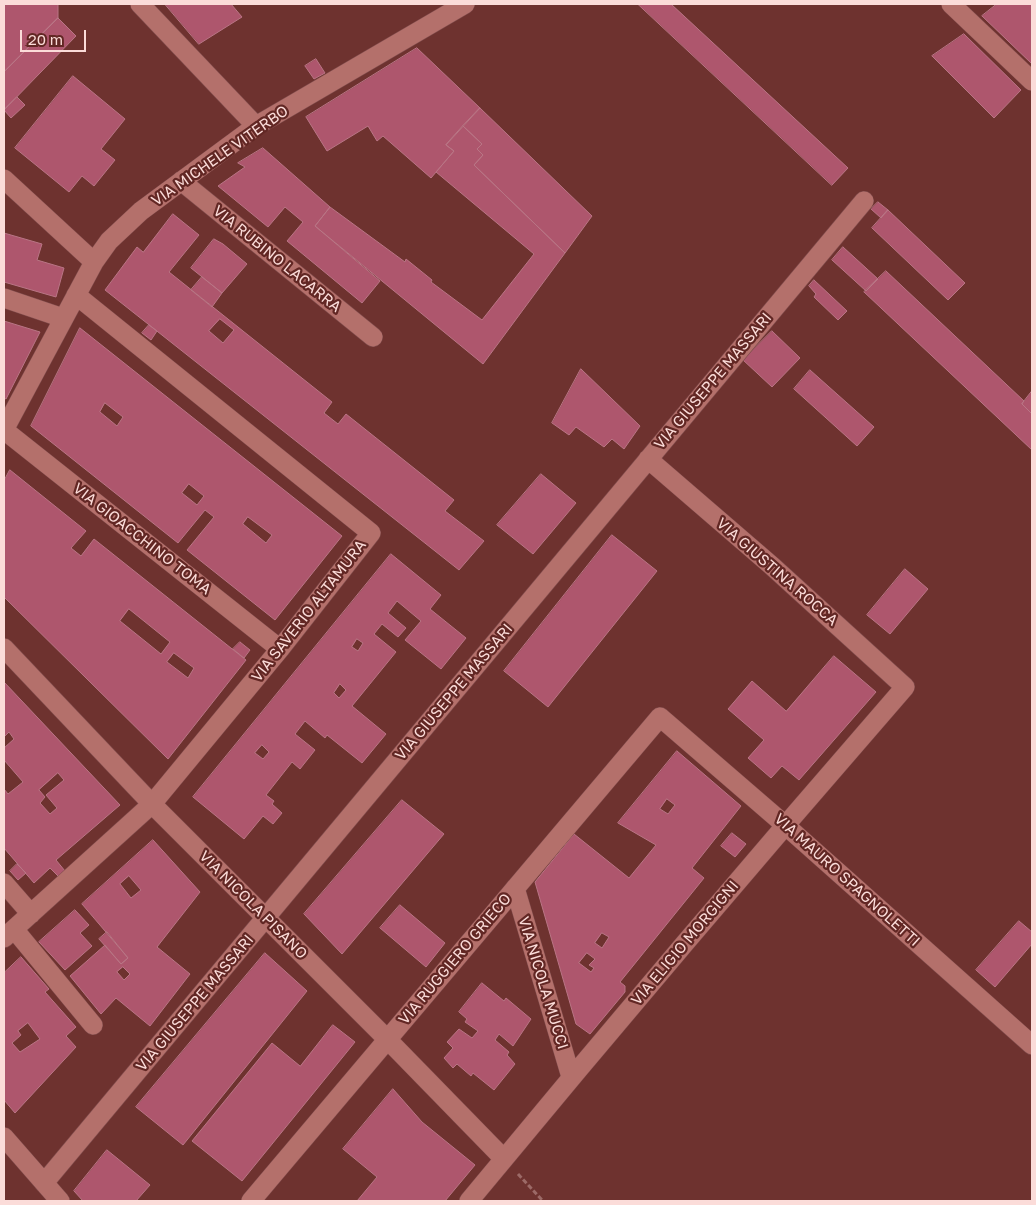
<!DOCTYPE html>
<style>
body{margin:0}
#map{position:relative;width:1036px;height:1205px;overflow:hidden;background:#6e322f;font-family:"Golos Text",sans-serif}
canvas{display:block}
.frame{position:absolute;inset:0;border:5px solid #fbdcd9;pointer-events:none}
.scale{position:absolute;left:20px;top:30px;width:66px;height:22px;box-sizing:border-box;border:2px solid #fbdcd9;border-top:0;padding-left:6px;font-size:15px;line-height:18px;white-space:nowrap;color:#fbdcd9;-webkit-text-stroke:4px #622724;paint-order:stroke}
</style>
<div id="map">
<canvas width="1036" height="1205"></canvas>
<div class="frame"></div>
<div class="scale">20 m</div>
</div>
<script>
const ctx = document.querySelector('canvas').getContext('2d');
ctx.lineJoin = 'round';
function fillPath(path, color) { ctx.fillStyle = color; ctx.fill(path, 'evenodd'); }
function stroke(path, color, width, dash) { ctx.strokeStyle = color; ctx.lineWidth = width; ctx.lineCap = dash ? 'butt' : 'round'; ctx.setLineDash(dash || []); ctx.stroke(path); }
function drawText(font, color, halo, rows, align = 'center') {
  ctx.font = font + ' "Golos Text",sans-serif'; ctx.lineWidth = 4.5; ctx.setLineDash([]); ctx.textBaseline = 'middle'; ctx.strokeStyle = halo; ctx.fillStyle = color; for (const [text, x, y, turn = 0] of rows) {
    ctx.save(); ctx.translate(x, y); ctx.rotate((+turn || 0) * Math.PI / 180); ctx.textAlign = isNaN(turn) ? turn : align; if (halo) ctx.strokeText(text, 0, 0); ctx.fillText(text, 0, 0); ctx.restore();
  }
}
const building = new Path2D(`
 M4,4H58V18L4,72Z
 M165,4H231L242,17L199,44Z
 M638,4H671L848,168L832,185Z
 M997,4H1032V64L982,16Z
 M58,18L76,36L5,109L4,107V72Z
 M964,34L1021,90L994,118L932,56Z
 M417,48L480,108L446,145L454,151L431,178L383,136L377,141L368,126L327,151L306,117Z
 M316,59L325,73L314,79L305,66Z
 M73,76L125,119L101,149L115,160L94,186L82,176L69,192L15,148Z
 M17,97L25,105L11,118L4,110Z
 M480,108L592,216L565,253L474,165L483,155L477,149L482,144L463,126Z
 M463,126L482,144L477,149L483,155L474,165L565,253L483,364L315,226L330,207L405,262L406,259L432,280L431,282L482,320L534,254L436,172L454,151L446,145Z
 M263,148L330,207L315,226L380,281L362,303L287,241L303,222L285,207L268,227L218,186L245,167L238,163Z
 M878,202L888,210L881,218L871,209Z
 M888,210L965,283L948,300L872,228Z
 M173,214L199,235L169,272L332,402L324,413L338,424L346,414L454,500L445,511L484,541L459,570L105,290L137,247L143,252ZM220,319L234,330L223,343L209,331Z
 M4,233L42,244L37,260L64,268L56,297L4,282Z
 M214,239L223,244L247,264L222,293L191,268Z
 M843,247L878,279L866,291L832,260Z
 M886,271L1024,401L1022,404L1032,414V450L864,292Z
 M202,277L222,293L212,307L191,290Z
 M814,280L847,311L838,320L814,297L816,294L809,286Z
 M4,321L40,332L6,399L4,398Z
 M149,325L157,331L151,340L142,333Z
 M80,328L342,536L275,620L187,550L214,517L205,510L178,543L31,426ZM105,403L123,417L117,426L100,412ZM189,484L204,496L197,505L182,493ZM248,517L272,535L266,543L243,524Z
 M772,331L800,358L772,387L743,360Z
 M581,369L640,426L624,449L612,439L604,447L576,427L569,435L552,423Z
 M810,370L874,427L857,446L794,389Z
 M1032,391V414L1022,404Z
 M10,470L86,531L71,548L81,556L94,539L246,660L168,759L4,597V481ZM129,609L170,642L161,654L120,621ZM174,653L194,668L188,678L167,662Z
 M541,474L576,503L533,554L497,525Z
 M612,535L657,571L548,707L504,671Z
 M391,554L441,595L430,609L466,638L441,669L405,640L421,621L397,601L388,613L406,628L398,637L382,624L374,634L396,652L352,706L386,734L362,763L327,735L325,738L305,721L295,734L315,750L300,769L292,762L266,795L274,801L272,804L282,813L273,824L263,816L244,839L193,797ZM357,639L363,643L358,651L352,647ZM340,684L346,690L339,698L334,693ZM262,745L269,752L263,759L255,753Z
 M905,569L928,589L890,634L867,615Z
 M240,642L250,650L244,658L233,649Z
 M834,656L876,692L799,780L782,766L771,778L748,758L764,740L728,709L752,681L786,711Z
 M4,682L120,805L56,860L65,871L58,876L50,868L34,883L4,848V789L8,794L23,782L4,760V748L14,739L9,732L4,737ZM58,773L64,780L46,795L57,808L50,814L40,803L45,797L39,790Z
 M677,751L741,806L692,868L704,878L620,982L625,986V992L590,1034L576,1024L535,882L574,834L629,878L656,845L618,823ZM667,799L675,805L668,814L660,809ZM602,933L609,937L602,948L595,943ZM587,953L595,959L589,965L594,968L591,972L579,963Z
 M402,800L444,834L342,954L304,914Z
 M732,833L746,844L735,857L721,846Z
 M153,840L200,892L157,947L190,974L150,1026L116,998L101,1014L70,976L105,945L121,964L128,958L82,904ZM129,876L141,890L131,898L120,884ZM123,967L130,974L124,980L117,972Z
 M17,864L26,873L18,880L10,871Z
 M400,905L445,943L426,967L380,928Z
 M75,910L89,925L80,933L92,946L65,970L39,942Z
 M1019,921L1032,932V944L995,987L976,970Z
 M107,932L128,958L121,964L99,939Z
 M265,953L307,991L183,1145L136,1107Z
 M21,957L49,989L45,992L76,1027L66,1036L76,1047L15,1113L4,1100V973ZM28,1023L40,1039L20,1052L12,1043L21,1035L18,1031Z
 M482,983L504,1001L506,998L531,1019L513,1046L499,1034L495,1040L509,1052L507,1055L515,1064L494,1090L473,1073L471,1076L457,1064L453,1068L444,1058L453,1048L447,1042L459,1029L472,1038L478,1031L465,1022L467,1019L459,1012Z
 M333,1025L355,1042L242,1181L192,1141L272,1043L300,1066Z
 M393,1089L422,1122L475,1165L445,1201H357L377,1177L343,1149Z
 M107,1150L150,1185L136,1201H83L74,1191Z`);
fillPath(building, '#ae566d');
stroke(building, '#b97585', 1);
const minor = new Path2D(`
 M140,4L256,126
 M951,4L1032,81
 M4,179L94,262
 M181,181L373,337
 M4,298L63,318
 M4,430L94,262L109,241L141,211L256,126L465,4
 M4,430L280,649
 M4,648L152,804L387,1039L504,1159
 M4,883L31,914
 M515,888L571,1077
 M14,929L93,1025
 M4,938L152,804L280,649L371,533L76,295
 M4,1137L60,1201
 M44,1183L864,201
 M251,1201L660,717L785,825L1032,1045
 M469,1201C612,1028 758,856 905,687L772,566L648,459`);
stroke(minor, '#804d4d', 20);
stroke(new Path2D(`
 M518,1174L543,1201`), '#9c6a67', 3, [5, 2.5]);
stroke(minor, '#b4706b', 19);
drawText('15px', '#fbdcd9', '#622724', [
 ["VIA MICHELE VITERBO",220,156,-35],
 ["VIA RUBINO LACARRA",277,259,39],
 ["VIA GIUSEPPE MASSARI",713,381,-50],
 ["VIA GIOACCHINO TOMA",142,539,38],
 ["VIA GIUSTINA ROCCA",777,572,41],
 ["VIA SAVERIO ALTAMURA",309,611,-52],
 ["VIA GIUSEPPE MASSARI",454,692,-50],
 ["VIA MAURO SPAGNOLETTI",847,880,42],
 ["VIA NICOLA PISANO",253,905,45],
 ["VIA ELIGIO MORGIGNI",685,943,-50],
 ["VIA RUGGIERO GRIECO",455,959,-50],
 ["VIA NICOLA MUCCI",543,983,73],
 ["VIA GIUSEPPE MASSARI",195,1003,-50]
]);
</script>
